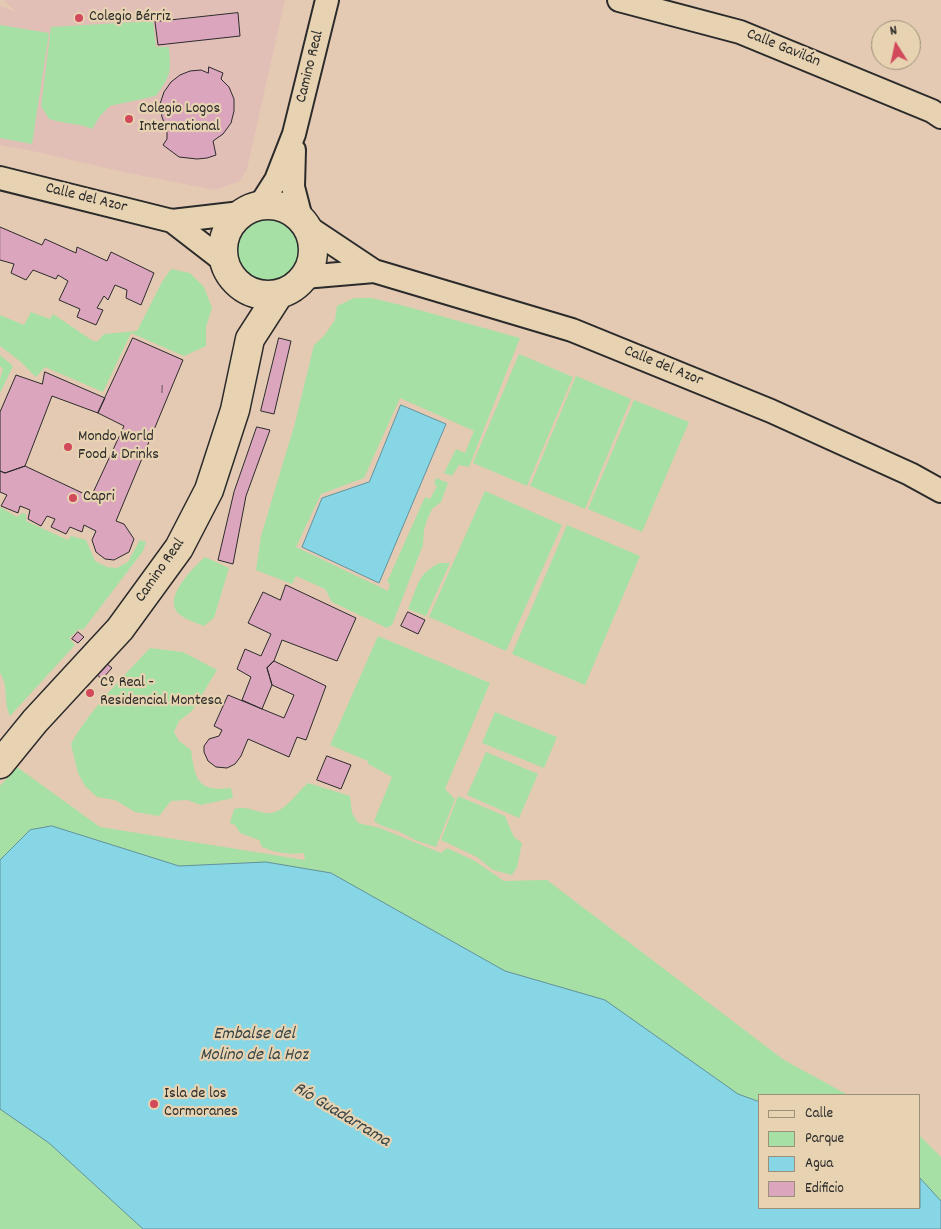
<!DOCTYPE html>
<meta charset="utf-8">
<style>
body{margin:0}
#map{position:relative;width:941px;height:1229px;overflow:hidden;background:#e5cab3;font-family:Dekko,sans-serif}
canvas{display:block}
.legend{position:absolute;left:758px;top:1094px;width:162px;height:115px;box-sizing:border-box;background:#e7d3b1;border:1px solid #9c907b;margin:0;padding:6px 9px;list-style:none;font-size:15px;color:#2b2b2b}
.legend li{display:flex;align-items:center;gap:10px;height:25px}
.legend b{width:25px;border:1px solid #9c907b}
.north{position:absolute;left:871px;top:20px;width:50px;height:50px;box-sizing:border-box;background:#e7d3b1;border:1px solid #9c907b;border-radius:50%;rotate:350deg;font-size:14px;font-weight:700;line-height:20px;text-align:center;color:#2b2b2b}
.north::after{content:'';display:block;margin:auto;width:18px;height:22px;background:#d1495b;clip-path:polygon(50% 0,100% 100%,50% 72%,0 100%)}
</style>
<div id="map">
<canvas width="941" height="1229"></canvas>
<ul class="legend">
<li><b style="height:6px;background:#e7d3b1"></b>Calle</li>
<li><b style="height:14px;background:#a6e0a5"></b>Parque</li>
<li><b style="height:14px;background:#87d6e5"></b>Agua</li>
<li><b style="height:14px;background:#dba5bd"></b>Edificio</li>
</ul>
<div class="north">N</div>
</div>
<script>
const ctx = document.querySelector('canvas').getContext('2d');
ctx.lineJoin = 'round';
function fillPath(path, color) { ctx.fillStyle = color; ctx.fill(path, 'evenodd'); }
function stroke(path, color, width, dash) { ctx.strokeStyle = color; ctx.lineWidth = width; ctx.lineCap = dash ? 'butt' : 'round'; ctx.setLineDash(dash || []); ctx.stroke(path); }
function drawText(font, color, halo, rows, align = 'center') {
  ctx.font = font + ' Dekko,sans-serif'; ctx.lineWidth = 4.5; ctx.setLineDash([]); ctx.textBaseline = 'middle'; ctx.strokeStyle = halo; ctx.fillStyle = color; for (const [text, x, y, turn = 0] of rows) {
    ctx.save(); ctx.translate(x, y); ctx.rotate((+turn || 0) * Math.PI / 180); ctx.textAlign = isNaN(turn) ? turn : align; if (halo) ctx.strokeText(text, 0, 0); ctx.fillText(text, 0, 0); ctx.restore();
  }
}
fillPath(new Path2D(`
 M4,0H285L247,169L240,181L215,190L123,172L37,152L0,145V6L15,11Z`), '#e2bfb6');
fillPath(new Path2D(`
 M153,21L156,47H169C171,73 171,75 156,96L110,106L100,116L92,129C79,123 63,124 49,119L41,106L51,27Z
 M0,25L49,33L32,144L0,138Z
 M236 249a32 32 0 1 1 64 0a32 32 0 1 1-64 0Z
 M171,269L190,273L204,287L212,308L206,327V346L184,356L131,333L103,392L45,367L36,377L21,362L0,346V315L24,325L31,312L50,319L53,314L93,341H98L104,334L137,331L162,282Z
 M354,298H371L401,305L520,338L469,467L459,465L452,476L444,473L456,449L465,453L474,431L400,398L364,478L321,494L296,547L388,591L390,584L387,582L425,497L430,499L437,486L434,484L436,478L448,483L441,502L432,509L427,520L424,530L423,545L392,625L387,628L332,602L325,589L296,576L292,584L256,570L261,536L295,423L314,345L324,336L335,320L337,306Z
 M519,354L573,377L527,486L473,463Z
 M0,355L13,366L0,393V379L3,369L0,366Z
 M576,376L631,399L585,509L530,486Z
 M634,400L689,422L642,532L588,509Z
 M485,491L562,525L506,651L429,617Z
 M0,507L17,517L22,513L26,514V521L68,540L71,536L86,540L95,561L107,567L117,568L128,562L140,540L146,542L143,551L83,630L79,629L69,638L75,645L10,716C3,702 9,686 0,673Z
 M567,525L640,556L585,685L512,654Z
 M205,557L229,568L214,618L204,626C196,623 183,619 177,612C164,596 194,567 205,557Z
 M440,563H450L426,616L408,609C418,587 416,574 440,563Z
 M378,636L490,683L445,789L455,799L436,847L415,840L398,831L382,826L374,821L392,777L368,764V761L330,745Z
 M150,648L183,652L217,670L192,711L179,721L174,732L179,741L191,750C195,780 198,792 231,788L233,798L201,805L187,800L171,801L159,816L135,812L115,800L97,797L85,786L78,773L71,744C91,708 122,678 150,648Z
 M495,712L557,737L544,768L482,743Z
 M486,752L538,774L519,818L467,795Z
 M17,767L100,827L305,860L304,853C289,855 276,853 262,847L259,840L240,833L235,825L230,823L234,809C249,806 252,811 265,813C283,816 296,793 308,783L350,796L352,813L358,823L380,828L441,853L447,848L475,861L504,881L547,880L784,1060L848,1095H760V1208H920V1136L941,1157V1229H0V786Z
 M458,796L505,816L514,837L522,843L517,867L512,875L493,870L477,857L441,840Z`), '#a6e0a5');
const water = new Path2D(`
 M401,405L446,424L379,583L302,547L322,498L369,482Z
 M52,826L179,866L266,862L331,873L505,971L605,1000L738,1094L760,1102V1208H920V1178L941,1201V1229H143L49,1143L0,1109V860L30,830Z`);
fillPath(water, '#87d6e5');
stroke(water, '#62929b', 1);
const building = new Path2D(`
 M238,13L240,36L158,45L155,22Z
 M209,67L223,73L221,79L229,87L234,99V111L231,123L223,134L213,141L216,155L207,158L197,159L179,157L163,145L167,139V130L162,117L160,104L164,92L171,82L180,75L190,71L201,70L208,73Z
 M0,227L42,245L45,239L76,253L77,247L107,261L111,252L154,273L141,305L126,298L127,290L115,285L108,300L104,296L97,308L103,310L96,325L77,317L80,309L59,300L68,281L58,275L56,279L33,270L26,280L11,273L14,264L0,260Z
 M133,338L183,360L116,521L124,524L134,539L129,552L114,560L105,559L96,552L92,540L96,531L84,525L82,532L70,527L66,534L51,527L55,519L47,516L41,526L28,519L30,510L20,506L18,513L1,506L7,495L0,492V471L5,473L25,466L91,497L124,426L98,413Z
 M279,338L291,341L274,414L261,411Z
 M45,372L105,398L98,413L52,396L25,466L5,473L0,471V412L16,375L42,384Z
 M257,427L270,430L246,496L233,564L218,560L234,492Z
 M286,585L356,618L337,661L282,640L274,661L267,668L272,685L262,709L242,700L251,677L237,669L245,649L261,656L271,634L248,623L263,592L280,600Z
 M408,612L425,620L418,634L401,626Z
 M78,632L84,637L78,643L72,639Z
 M274,661L326,686L306,740L297,737L289,757L248,739L241,756L235,764L227,768L216,767L208,761L204,752V746L209,739L219,736L222,730L214,726L228,695L284,718L294,695L272,685L267,668Z
 M106,663L112,668L102,679L96,674Z
 M327,756L351,765L341,789L317,780Z`);
fillPath(building, '#dba5bd');
stroke(building, '#2b2b2b', 1);
const street = new Path2D(`
 M619,0L740,32L932,111L941,117
 M294,150L293,187L301,218
 M0,178L172,221L241,213
 M260,205L276,180L294,134L327,0
 M172,221L225,262
 M308,227L374,271L572,330L771,411L910,474L941,491
 M304,277L374,271`);
const secondary = new Path2D(`
 M223 250a45 45 0 1 1 90 0a45 45 0 1 1-90 0Z
 M0,764L35,721L120,629L179,548L209,490L235,410L250,339L279,294`);
stroke(street, '#2b2b2b', 26);
stroke(secondary, '#2b2b2b', 31);
stroke(street, '#e7d3b1', 22);
stroke(secondary, '#e7d3b1', 28);
for (const [x, y, r, color] of [
 [79,18,5,"#d1495b"],
 [129,119,5,"#d1495b"],
 [68,447,5,"#d1495b"],
 [73,498,5,"#d1495b"],
 [90,693,5,"#d1495b"],
 [154,1104,5,"#d1495b"]
]) { const dot = new Path2D(); dot.arc(x, y, r, 0, 2 * Math.PI); ctx.fillStyle = color; ctx.fill(dot); stroke(dot, '#e7d3b1', 2); }
drawText('14px', '#574a50', null, [
 ["1",162,391]
]);
drawText('16px', '#2b2b2b', '#e7d3b1', [
 ["Colegio Bérriz",89,18],
 ["Colegio Logos",139,110],
 ["International",139,128],
 ["Mondo World",78,438],
 ["Food & Drinks",78,456],
 ["Capri",83,498],
 ["Cº Real -",100,684],
 ["Residencial Montesa",100,702],
 ["Isla de los",164,1095],
 ["Cormoranes",164,1113]
], 'left');
drawText('16px', '#2b2b2b', '#e7d3b1', [
 ["Calle Gavilán",783,49,22],
 ["Camino Real",311,67,-76],
 ["Calle del Azor",86,199,14],
 ["Calle del Azor",663,367,22],
 ["Camino Real",161,571,-55]
]);
drawText('italic 18px', '#394547', '#e7d3b1', [
 ["Embalse del",254,1036],
 ["Molino de la Hoz",254,1057],
 ["Río Guadarrama",341,1116,31]
]);
</script>
